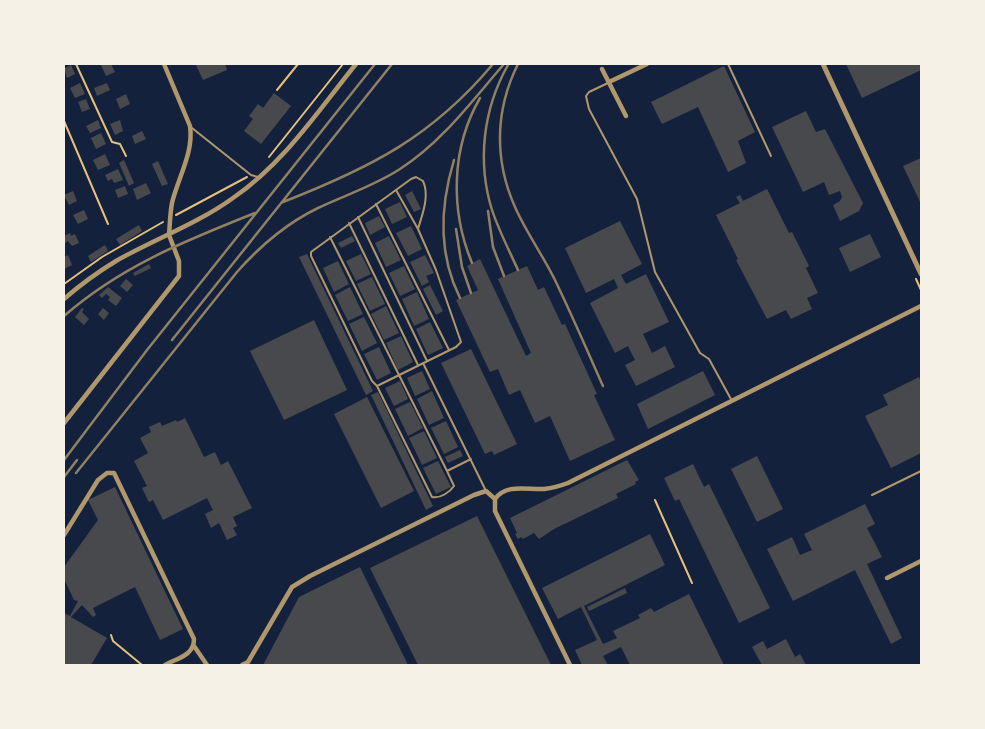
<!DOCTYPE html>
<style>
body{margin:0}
#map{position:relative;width:985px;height:729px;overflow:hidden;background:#14213d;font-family:"Noto Sans",sans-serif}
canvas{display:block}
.frame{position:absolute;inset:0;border:65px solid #f6f1e7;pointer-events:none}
</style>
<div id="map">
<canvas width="985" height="729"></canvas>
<div class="frame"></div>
</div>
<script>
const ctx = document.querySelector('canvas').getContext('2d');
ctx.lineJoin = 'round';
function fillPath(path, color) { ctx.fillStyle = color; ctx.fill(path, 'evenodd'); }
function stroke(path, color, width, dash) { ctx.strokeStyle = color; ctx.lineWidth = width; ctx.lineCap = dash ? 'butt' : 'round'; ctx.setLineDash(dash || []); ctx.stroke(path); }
fillPath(new Path2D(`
 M103,64H111L115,72L106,76L101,65Z
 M200,64H225L227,70L203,80L196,65Z
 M846,64H921V70L862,98Z
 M71,65L75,74L67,78L64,69Z
 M724,66L755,132L738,141L746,163L728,172L698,107L662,124L651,102Z
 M80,83L85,94L75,98L70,88Z
 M107,83L110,90L97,96L94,88Z
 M274,93L291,106L261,144L244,131L253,119L249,116L258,104L263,108Z
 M126,94L130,104L120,109L116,99Z
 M86,99L90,109L82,112L78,102Z
 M806,111L816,132L825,129L863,203L859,211L840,221L833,205L840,201L842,197L840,191L829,195L824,182L803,192L772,127Z
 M98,120L101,128L90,133L86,126Z
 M120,120L123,131L115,135L110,124Z
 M142,131L146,139L135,144L132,136Z
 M101,133L106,144L96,149L91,138Z
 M105,154L110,165L98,170L93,160Z
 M921,158V204L903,166Z
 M124,160L134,183L129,186L119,163Z
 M158,161L168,184L162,186L152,164Z
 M118,169L123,180L114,183L112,179L108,181L105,175Z
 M146,183L151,193L137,200L133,189Z
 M125,186L128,194L118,198L115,190Z
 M767,189L789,233L792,232L809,266L806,268L818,293L807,298L812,309L791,319L786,310L767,319L736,260L738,259L716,215L740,203L736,197L740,195L743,201Z
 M73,191L77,201L69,205L64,195Z
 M412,191L421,209L414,212L405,195Z
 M400,202L407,217L392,224L385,209Z
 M84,210L88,219L78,224L73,215Z
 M379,216L385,227L370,235L365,223Z
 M620,221L642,264L621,275L626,284L646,274L669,322L643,334L652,353L665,346L675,367L636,386L625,365L635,360L628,346L615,353L590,303L618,288L614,279L586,293L565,248Z
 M139,225L142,231L120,245L116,239Z
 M411,226L422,249L408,256L396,233Z
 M70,233L71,236L75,234L79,243L72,246L68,241L65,243L64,236Z
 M870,234L881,257L850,272L839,248Z
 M352,236L355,241L341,248L338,243Z
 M389,236L401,260L386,267L375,243Z
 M105,245L108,251L91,262L88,256Z
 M307,254L373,391L366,395L299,257Z
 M361,254L371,274L356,281L346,261Z
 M68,255L72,265L64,269V257Z
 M425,255L434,273L426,276L429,282L422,286L410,262Z
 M480,259L526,356L531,353L498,279L527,266L538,290L544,287L562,325L565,324L597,394L594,395L615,440L570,461L550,416L535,423L520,390L509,395L498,369L490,372L456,300L478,290L467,266Z
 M338,261L349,284L334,292L323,268Z
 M149,264L151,268L135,276L133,273Z
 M404,266L415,289L400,296L389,273Z
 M372,277L385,304L370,311L357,284Z
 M126,279L133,285L127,292L120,286Z
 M430,285L443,311L436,315L423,289Z
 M108,287L122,298L116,306L108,300L110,297L106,294L102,298L99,295Z
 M350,287L363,314L348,321L335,295Z
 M417,292L429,319L414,326L402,299Z
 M386,306L399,333L384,340L371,314Z
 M82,308L84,309L82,312L89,319L84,325L75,317Z
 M103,308L109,313L104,320L98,314Z
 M364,317L377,343L362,351L349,324Z
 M314,320L347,390L284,420L250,351Z
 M430,322L443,348L428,355L416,329Z
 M401,336L413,362L398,370L386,343Z
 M379,347L391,373L377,380L364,354Z
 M471,349L517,444L494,455L492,451L485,454L441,363Z
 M422,371L430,389L415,396L407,378Z
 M703,371L715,395L648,429L637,404Z
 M919,377L921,382V453L891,468L865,416L888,405L883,395Z
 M400,381L408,399L394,406L385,388Z
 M432,391L444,418L429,425L417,399Z
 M378,392L433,506L426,510L371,395Z
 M367,397L414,491L381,508L334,414Z
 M410,402L423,428L408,436L395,409Z
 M185,418L204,457L215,452L221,465L228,461L252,508L233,517L237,526L233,528L237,535L227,540L219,523L211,528L205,514L213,510L207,498L163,520L153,500L149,502L142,488L147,486L134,461L148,453L140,438L151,432L149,427L160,422L162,426L176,420L177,422Z
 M446,421L458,447L444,454L431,428Z
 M424,431L437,458L422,465L409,438Z
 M460,450L463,456L448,463L445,457Z
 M757,456L783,509L757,522L731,469Z
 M627,460L639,480L635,482L636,484L616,494L618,498L554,529L539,539L534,533L523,539L521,537L518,539L515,534L517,533L510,518Z
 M438,461L451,487L436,494L423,468Z
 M693,464L704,487L709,484L770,608L739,623L679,499L675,501L664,478Z
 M115,487L183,629L160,640L135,587L93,608L96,615L93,617L82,605L71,617L107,638L91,665H67L64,663V613L70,616L78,601L74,600L64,579V567L98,520L88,500Z
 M865,504L875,524L867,528L882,557L867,564L902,638L891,644L855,570L793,601L767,549L792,537L800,555L812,550L804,534Z
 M477,516L551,665H418L370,568Z
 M650,534L665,565L584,606L603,644L617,638L613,631L640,618L638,615L651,608L654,612L689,594L724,665H630L621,647L603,656L608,665H582L575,650L597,640L581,607L558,619L542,588Z
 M360,567L408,665H263L299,597Z
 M625,588L627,593L589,611L587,607Z
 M786,639L795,657L800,654L806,665H762L752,647L763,641L767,649Z`), '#48494c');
stroke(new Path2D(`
 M76,64L112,142L120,144L126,156
 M277,90L298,64
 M64,121L108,224
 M269,157L343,64
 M176,215L247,177
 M916,279L921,290
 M64,284L102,257L163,222
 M655,500L692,583
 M111,635L113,641L142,665`), '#e5c07b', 2);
stroke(new Path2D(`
 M728,64L771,156
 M608,83L589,92L586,96L589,109L637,199L655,272L700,353L709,359L732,401
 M192,128L251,175L258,177
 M396,190L418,229
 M376,204L449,350
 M358,217L427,361
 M349,223L418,365
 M330,237L447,471L454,486C450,492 440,499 432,497L377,386L372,381L311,256V252L411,179L416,177L423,181C430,196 422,215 418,229L436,270L461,342L456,347L377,386
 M423,363L486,491
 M447,471L471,459
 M872,495L921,471`), '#b1986c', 2);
stroke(new Path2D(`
 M164,64L190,126C194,152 178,178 172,203C170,213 170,224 169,235
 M602,69L626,116
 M609,82L647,64
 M64,299C80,285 98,272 116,261C155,239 197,224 233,198C284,163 318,111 356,64
 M64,423L179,276V261L169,235
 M495,499C506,483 528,490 544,489C553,488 560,486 568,483L921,306
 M495,499V511L570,665
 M64,535L98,480L107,473H114L194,639C194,656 177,658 165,665
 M887,578L921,561
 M194,646L207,665
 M242,665L248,662L292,587L310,576L474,495L486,491L495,499`), '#b1986c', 4.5);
stroke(new Path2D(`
 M823,64L921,274`), '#b1986c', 5);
stroke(new Path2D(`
 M518,64C495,110 494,160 515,207C526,232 542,254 554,278C571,313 587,350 603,386
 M508,65C483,109 477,162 492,210C499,231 509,250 518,270
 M454,160C440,206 438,254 460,298
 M283,202C370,168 432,137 493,64
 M488,211L493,247L504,276
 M456,229L462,267L471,293
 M472,263C450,210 451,148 480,98
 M64,316C121,266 185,241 255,213
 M172,340L392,64
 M64,460L147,350L375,64
 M76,473L237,272C260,246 287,223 318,208C345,195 374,186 400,169C442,142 472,101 504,64
 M64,477L77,460`), '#918062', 2.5);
</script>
